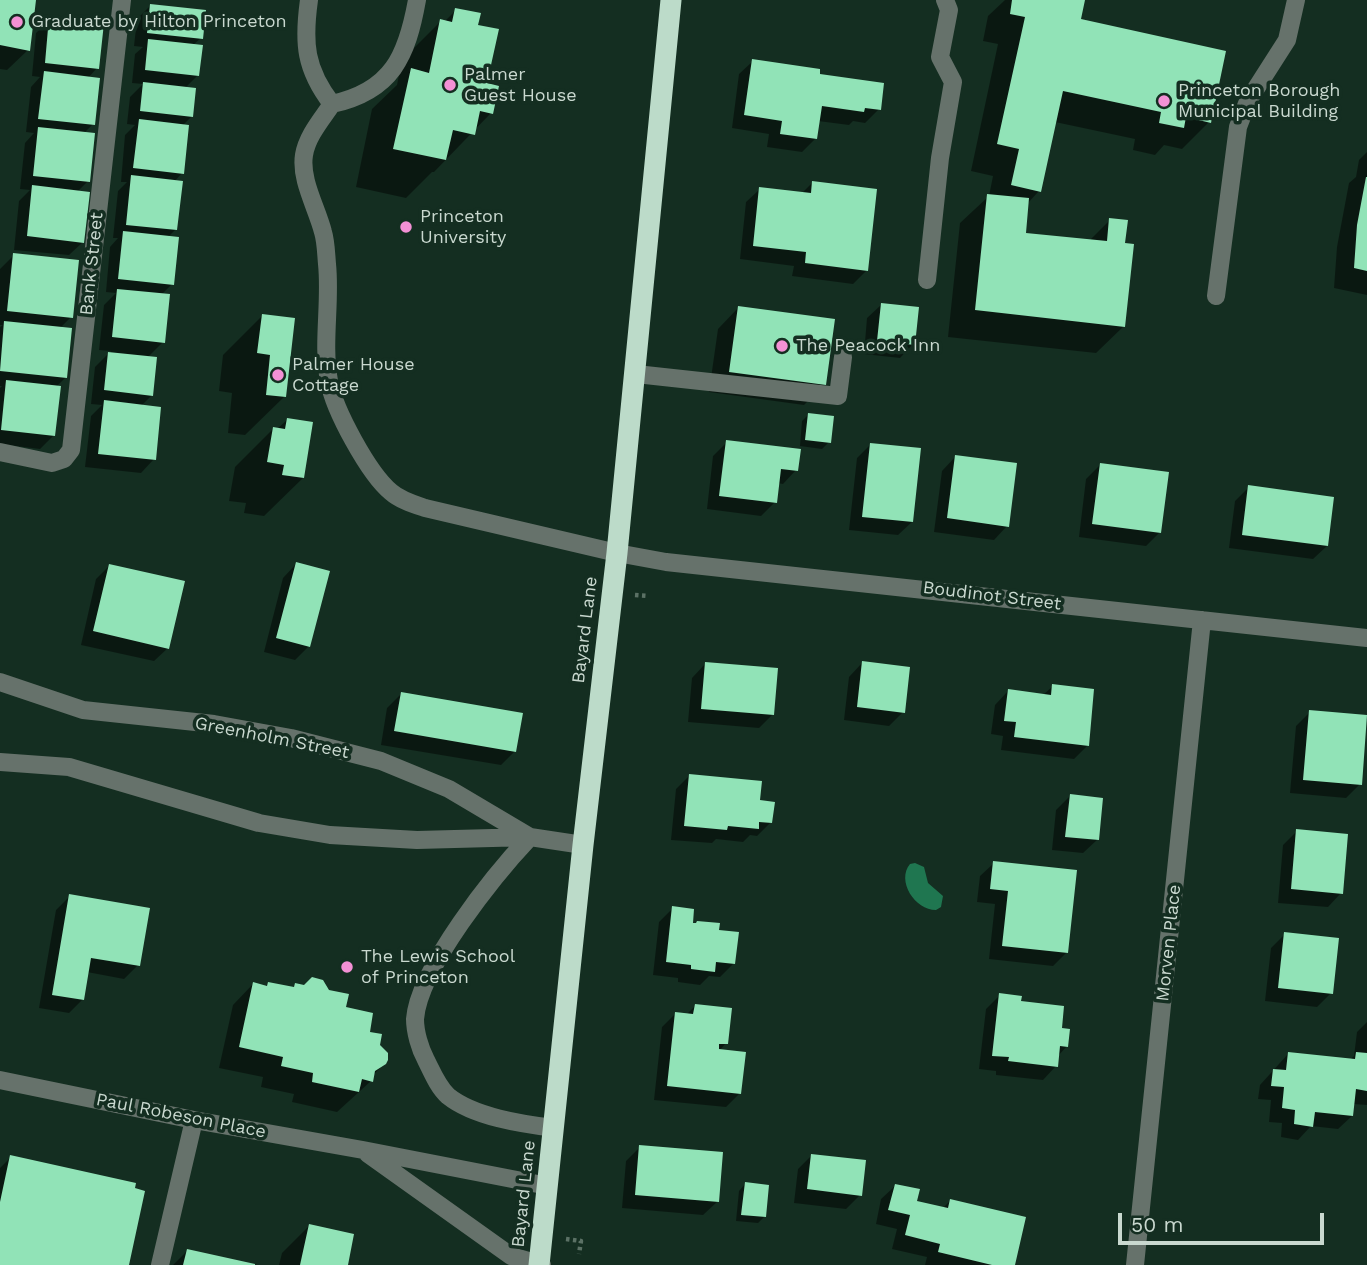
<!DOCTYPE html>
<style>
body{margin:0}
#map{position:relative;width:1367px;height:1265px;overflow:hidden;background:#142e21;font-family:"Work Sans",sans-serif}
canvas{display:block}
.scale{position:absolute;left:1118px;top:1213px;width:206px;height:32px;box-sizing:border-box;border:4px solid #c9d8cf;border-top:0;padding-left:9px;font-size:21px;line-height:24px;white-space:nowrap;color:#c9d8cf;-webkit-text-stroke:5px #142e21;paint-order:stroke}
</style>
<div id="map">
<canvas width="1367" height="1265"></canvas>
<div class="scale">50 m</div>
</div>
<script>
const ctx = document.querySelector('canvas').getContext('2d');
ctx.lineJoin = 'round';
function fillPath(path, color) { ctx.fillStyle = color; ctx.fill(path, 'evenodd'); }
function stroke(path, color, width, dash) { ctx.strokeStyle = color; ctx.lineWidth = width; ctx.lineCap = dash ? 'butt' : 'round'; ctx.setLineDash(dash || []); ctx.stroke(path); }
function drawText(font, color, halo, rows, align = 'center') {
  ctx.font = font + ' "Work Sans",sans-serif'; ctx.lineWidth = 7; ctx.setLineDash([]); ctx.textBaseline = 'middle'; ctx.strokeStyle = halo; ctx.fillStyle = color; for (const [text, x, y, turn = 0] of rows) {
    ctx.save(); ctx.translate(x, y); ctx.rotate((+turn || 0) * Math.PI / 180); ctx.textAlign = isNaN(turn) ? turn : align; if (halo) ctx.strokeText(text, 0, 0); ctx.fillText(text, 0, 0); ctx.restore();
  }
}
fillPath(new Path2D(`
 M915,863L924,867L928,883L943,896L941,907L936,910C915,910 896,881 910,864Z`), '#1f7650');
fillPath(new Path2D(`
 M0,0H35L28,50L7,70L0,69Z
 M1005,0H1083L1079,21L1209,122L1182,149L1164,145L1155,155L1133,150L1135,139L1055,122L1039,191L1027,204L1024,234L1089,241L1110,220L1123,245L1124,326L1096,353L948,337L960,223L989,196L993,176L971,171L998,44L983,41L988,16Z
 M150,6L201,38L193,45L198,75L185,88L192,116L182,126V173L174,182L176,229L167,238L172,284L161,295L163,342L147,358L152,395L141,406L154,459L141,473L85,467L91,416L102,405L91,404L95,367L111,351L99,350L104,305L116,293L106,292L110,247L118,238H113L118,191L127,182H121L125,135L135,125L127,124L130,97L143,84L132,83L135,54L143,47L134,46L137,19Z
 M456,10L476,26L491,113L434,172H432L406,198L356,187L372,109L397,85L402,60L441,21L444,22Z
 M50,19L97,68L88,78L93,124L83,134L88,181L77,192L83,242L69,255L14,250L19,201L30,190L20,189L25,143L34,133L26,132L31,87L40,77L32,76L36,33Z
 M753,61L818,75L879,109L865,123L853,121L849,125L818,121L816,138L802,152L767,147L769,134L732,128L739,74Z
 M1367,152V295L1334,288L1337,247L1349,183L1356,177L1359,160Z
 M812,183L867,270L853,284L792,276L794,266L740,259L746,202L760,189L802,193Z
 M14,255L71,317L60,328L66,377L56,387L54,435L40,449L0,444V388L2,386H0V327L3,325H0V269Z
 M881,305L913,344L900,358L864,354L867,318Z
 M738,308L825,384L804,405L709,392L718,329Z
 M262,316L284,397L245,435L228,433L232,393L219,391L223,355Z
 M808,415L829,442L822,449L800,446L802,421Z
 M287,420L303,478L264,516L244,513L246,503L229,501L235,467L273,429H277Z
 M727,442L796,470L783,484L777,483L775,502L761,516L707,509L713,456Z
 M870,445L912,522L898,535L849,530L857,458Z
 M955,457L1007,526L994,540L934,532L942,471Z
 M1100,465L1160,532L1146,546L1079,537L1086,479Z
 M1249,487L1327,546L1313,559L1229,548L1235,501Z
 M296,564L309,646L295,660L264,652L283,578Z
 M109,566L168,648L154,661L81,645L96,579Z
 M862,663L903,712L889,726L844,720L849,677Z
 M705,664L773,714L759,728L688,722L692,678Z
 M1053,686L1088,745L1074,759L1001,750L1003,736L991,734L995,705L1008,691L1043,695Z
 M401,694L515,751L501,765L381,745L387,708Z
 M1310,712L1360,784L1346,798L1290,793L1296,726Z
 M689,776L759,802L771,822L757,836L750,835L743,842L716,839L712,843L671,840L676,789Z
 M1070,796L1097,840L1083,853L1052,850L1056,810Z
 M1297,831L1341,893L1328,907L1278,903L1283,845Z
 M994,863L1067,952L1053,966L989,959L995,904L977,902L980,876Z
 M70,896L138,965L124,979L87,972L82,1000L69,1013L39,1008L56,910Z
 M673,908L691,925L717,931L734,963L720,977L709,976L700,985L678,982V978L653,975L659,922Z
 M1285,934L1331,993L1317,1007L1265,1001L1271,948Z
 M253,984L265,987L268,984L292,989L296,984L327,991L378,1045L384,1064L372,1076L371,1081L337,1112L292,1102L294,1094L261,1087L263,1077L219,1068L233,1005Z
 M1000,995L1020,1003L1060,1030L1067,1046L1058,1056L1056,1066L1043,1080L996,1075V1071L979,1069L986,1009Z
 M695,1006L726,1043L719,1051L739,1094L726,1107L654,1100L662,1027L675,1014L686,1015Z
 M1367,1022V1105L1353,1104L1352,1116L1338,1129L1311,1126L1298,1140L1281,1137L1282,1123L1269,1122L1271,1100L1258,1099L1260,1085L1288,1054L1350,1060L1354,1056L1357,1032Z
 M640,1147L717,1202L703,1215L622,1208L626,1161Z
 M812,1155L860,1195L846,1209L794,1203L798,1169Z
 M11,1157L127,1265H0V1168Z
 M745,1184L765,1216L758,1223L736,1221L739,1191Z
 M895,1186L915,1202L942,1209L950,1201L1013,1265H925L927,1257L892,1249L897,1229L876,1224L881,1199Z
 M309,1226L346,1265H279L282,1253Z
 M187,1251L252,1265H173Z`), '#0007');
fillPath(new Path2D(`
 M0,0H36L30,51L0,45Z
 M1012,0H1085L1081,19L1226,51L1211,123L1186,117L1184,128L1159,123L1161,112L1063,91L1041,192L1011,185L1019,149L997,144L1025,17L1010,14Z
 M150,4L206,10L203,39L147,33Z
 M455,8L481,13L478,25L499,29L487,83L499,86L493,114L480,111L475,135L453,130L446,160L393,149L411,68L429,73L440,19L452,22Z
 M49,17L104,23L99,69L45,63Z
 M148,39L203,45L199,76L145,70Z
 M752,59L820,69V74L884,83L881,110L865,108L864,112L822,106L817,139L780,134L782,121L744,115Z
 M44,71L100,78L95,125L38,119Z
 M143,82L196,88L193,117L140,111Z
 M139,119L189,125L184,174L133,168Z
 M38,127L95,133L90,182L33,176Z
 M131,175L183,181L177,230L126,225Z
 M1366,177H1367V271L1354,268L1357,225Z
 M812,181L877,189L868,271L805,263L806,252L753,246L759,187L811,193Z
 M32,185L90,192L84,243L27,236Z
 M987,194L1029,198L1026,233L1107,241L1109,218L1128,220L1125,243L1134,244L1125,327L975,310Z
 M123,231L179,237L174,285L118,279Z
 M13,253L79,260L73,318L7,311Z
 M117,289L170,294L165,343L112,337Z
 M881,303L919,307L915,345L877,341Z
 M738,306L835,319L826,385L729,372Z
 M262,314L295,318L286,397L266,395L270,355L257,353Z
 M4,321L72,328L67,378L0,371Z
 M108,352L157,357L153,396L104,390Z
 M6,380L61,386L55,436L1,430Z
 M104,400L161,407L156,460L98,454Z
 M808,413L834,416L831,443L805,440Z
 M287,418L313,422L304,478L282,475L284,465L267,462L273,427L285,429Z
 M726,440L801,449L798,471L781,469L777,503L719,496Z
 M870,443L921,448L913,522L862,517Z
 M955,455L1017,463L1009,527L947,518Z
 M1100,463L1169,472L1161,533L1092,524Z
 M1248,485L1334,497L1328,546L1242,535Z
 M296,562L330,571L310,647L276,638Z
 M109,564L185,581L169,649L93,631Z
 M862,661L910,667L905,713L857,707Z
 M705,662L778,668L774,715L701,709Z
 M1052,684L1094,689L1089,746L1014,737L1016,722L1004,721L1008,689L1051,695Z
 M401,692L523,713L516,752L394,731Z
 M1309,710L1367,715L1362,785L1303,780Z
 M689,774L762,781L760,800L775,802L772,823L759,822V829L728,826L727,830L684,826Z
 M1070,794L1103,798L1099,840L1065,837Z
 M1296,829L1348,834L1343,894L1291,889Z
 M993,861L1077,870L1068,953L1002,946L1008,891L990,889Z
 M69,894L150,908L140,966L91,958L84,1000L52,995Z
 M672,906L694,909L693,923H696L697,921L720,923L719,930L739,932L735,964L716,962L715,972L691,969V965L666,962Z
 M1284,932L1339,938L1333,994L1278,988Z
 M312,977L323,980L329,990L349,994L346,1007L373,1013L370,1032L382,1034L380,1045L388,1053V1060L386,1064L375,1071L373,1082L362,1079L359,1092L312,1082L313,1073L281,1066L283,1057L239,1047L253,982L267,986L268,982L294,987L295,983L304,985Z
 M999,993L1022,996L1021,1001L1064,1006L1062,1028L1070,1029L1068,1047L1060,1046L1058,1067L1008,1061L1009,1057L992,1056Z
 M695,1004L732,1008L728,1044H719V1049L746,1052L741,1094L667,1086L675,1012L693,1014Z
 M1288,1052L1355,1059L1356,1052L1367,1053V1091L1356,1089L1353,1116L1315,1112L1313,1127L1294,1124L1295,1110L1282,1108L1284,1087L1271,1086L1273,1069L1286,1070Z
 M639,1145L723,1152L719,1202L635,1195Z
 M811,1154L866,1160L862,1196L807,1189Z
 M10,1155L136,1183L135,1188L145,1191L129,1265H0V1202Z
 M745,1182L769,1185L766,1217L741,1215Z
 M895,1184L920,1189L917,1201L948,1208L950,1199L1026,1217L1015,1265H992L938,1252L940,1244L905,1235L910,1215L888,1210Z
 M309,1224L354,1234L348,1265H300Z
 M187,1249L255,1264V1265H183Z`), '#91e3b7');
stroke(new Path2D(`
 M635,595L648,596
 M566,1239L581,1241L579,1254`), '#5b7165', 4.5, [3.5, 3.5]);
stroke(new Path2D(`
 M309,0C303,43 305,69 332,104C392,91 407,56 417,0
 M332,104C322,119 307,136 304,155C300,180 317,208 323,232C326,242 326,253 327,264C331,302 322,343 329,381C334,410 369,474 391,492C400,500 413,504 425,508L617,553L666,562L1367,638
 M927,280L940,158L953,82L940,57L949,10L945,0
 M1216,296L1238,127L1248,101L1287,40L1296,0
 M636,374L838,396L843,357
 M0,452L52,463L64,459L71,450L122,0
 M0,682L83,710L214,724L291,738L381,761L449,789L530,837
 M0,762L69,767L259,823L330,835L417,840L530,837L583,845
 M530,837C495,874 419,968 415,1019C415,1032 420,1049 426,1060C432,1072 438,1087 448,1096C474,1117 522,1124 554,1128
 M0,1080L194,1120L363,1150L548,1186
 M368,1154L511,1256L542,1265
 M160,1265L194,1120
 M1135,1265L1202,620`), '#66726b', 18);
stroke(new Path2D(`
 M539,1265L583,845L617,553L671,0`), '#bcdbc9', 21);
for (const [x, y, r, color] of [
 [17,22,7,"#f391d5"],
 [450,85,7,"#f391d5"],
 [1164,101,7,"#f391d5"],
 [406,227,7,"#f391d5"],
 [782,346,7,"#f391d5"],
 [278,375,7,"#f391d5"],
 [347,967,7,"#f391d5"]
]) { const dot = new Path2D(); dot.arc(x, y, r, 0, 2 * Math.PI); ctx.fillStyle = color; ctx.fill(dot); stroke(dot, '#142e21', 2.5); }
drawText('18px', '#c9d8cf', '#142e21', [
 ["Graduate by Hilton Princeton",31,22],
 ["Palmer",464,75],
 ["Guest House",464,96],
 ["Princeton Borough",1178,91],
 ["Municipal Building",1178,112],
 ["Princeton",420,217],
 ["University",420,238],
 ["The Peacock Inn",796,346],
 ["Palmer House",292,365],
 ["Cottage",292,386],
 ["The Lewis School",361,957],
 ["of Princeton",361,978]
], 'left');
drawText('18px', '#c9d8cf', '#142e21', [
 ["Bank Street",92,264,-84],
 ["Boudinot Street",992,596,7],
 ["Bayard Lane",585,630,-83],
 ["Greenholm Street",272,738,11],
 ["Morven Place",1169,943,-84],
 ["Paul Robeson Place",181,1116,11],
 ["Bayard Lane",524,1194,-84]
]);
</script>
